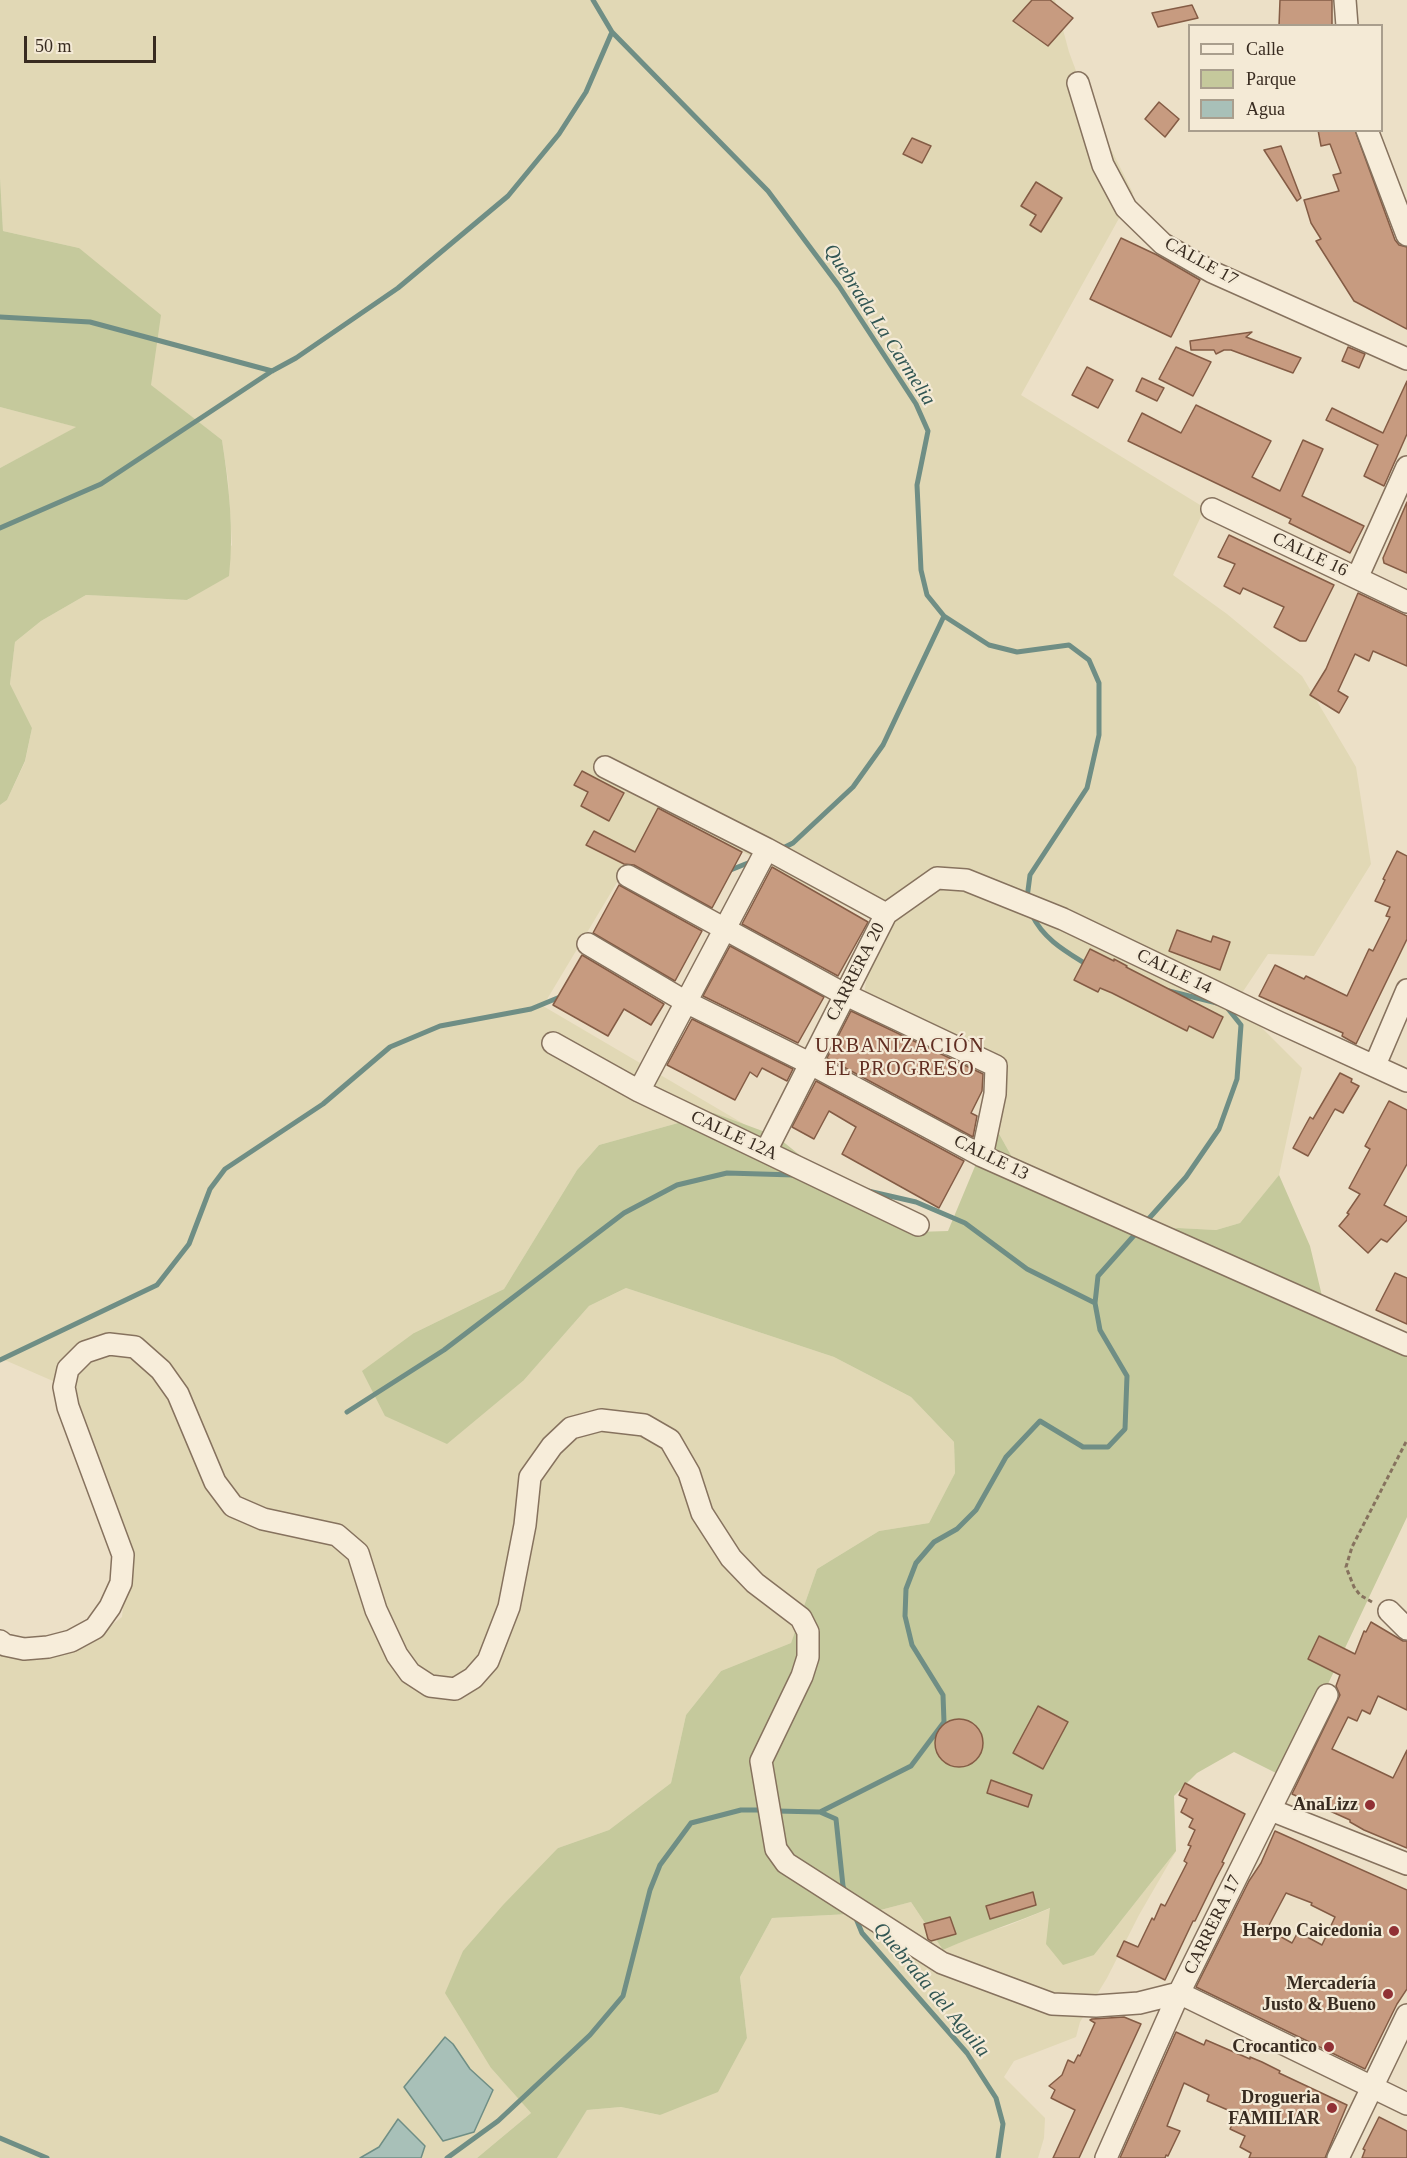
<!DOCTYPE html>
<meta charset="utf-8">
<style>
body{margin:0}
#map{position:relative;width:1407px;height:2158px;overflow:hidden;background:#ece0c7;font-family:Georgia,serif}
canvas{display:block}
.legend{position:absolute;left:1188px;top:24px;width:195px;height:108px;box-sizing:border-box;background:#f4ead6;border:2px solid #a99e8d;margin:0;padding:8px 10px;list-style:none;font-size:18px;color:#382b20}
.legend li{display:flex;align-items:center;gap:12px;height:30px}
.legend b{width:30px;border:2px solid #a99e8d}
.scale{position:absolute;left:24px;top:36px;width:132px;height:27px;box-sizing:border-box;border:3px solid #382b20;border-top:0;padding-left:8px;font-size:18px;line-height:21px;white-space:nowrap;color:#382b20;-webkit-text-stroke:4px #f4ead6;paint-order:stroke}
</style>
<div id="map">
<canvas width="1407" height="2158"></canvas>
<ul class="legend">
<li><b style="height:8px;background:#f7edda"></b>Calle</li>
<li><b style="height:16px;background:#c5c99c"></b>Parque</li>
<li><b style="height:16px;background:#a8c0b8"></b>Agua</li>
</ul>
<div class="scale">50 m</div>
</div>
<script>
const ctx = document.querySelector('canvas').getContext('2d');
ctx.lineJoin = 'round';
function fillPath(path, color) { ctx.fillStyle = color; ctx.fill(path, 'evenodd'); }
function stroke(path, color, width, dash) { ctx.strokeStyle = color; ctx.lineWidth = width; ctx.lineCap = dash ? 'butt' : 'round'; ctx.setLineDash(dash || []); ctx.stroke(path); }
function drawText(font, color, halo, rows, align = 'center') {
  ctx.font = font + ' Georgia,serif'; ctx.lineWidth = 4.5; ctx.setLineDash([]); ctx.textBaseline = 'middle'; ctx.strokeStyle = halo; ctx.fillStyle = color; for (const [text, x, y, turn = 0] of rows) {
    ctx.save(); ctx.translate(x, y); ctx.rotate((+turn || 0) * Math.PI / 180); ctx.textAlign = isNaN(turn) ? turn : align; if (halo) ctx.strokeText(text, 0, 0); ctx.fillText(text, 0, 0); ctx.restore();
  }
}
fillPath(new Path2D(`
 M0,0H1055L1069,52L1088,103L1133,193L1021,395L1205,508L1173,575L1227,614L1302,676L1356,767L1371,864L1314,956L1268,954L1236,1002L1302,1068L1279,1175L1240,1223L1216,1230L1178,1228L1159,1231L1017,1166L993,1123L992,1061L864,996L874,921L661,809L543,1006L749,1127L714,1113L599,1145L577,1170L504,1289L414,1333L524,1380L589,1306L626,1288L834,1357L911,1397L954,1442L955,1473L929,1523L879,1531L817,1569L791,1643L721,1671L686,1715L671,1783L609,1830L558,1848L491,2068L531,2113L477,2158H0V1654L2,1655L88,1643L122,1617L129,1550L69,1388L7,1361L0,1360V805L7,800L25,762L32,728L10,684L15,642L41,621L86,595L188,600L232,545L228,480L222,440L151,386L79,248L3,231L0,177Z
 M0,407L77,427L0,468Z
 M1176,1851L1139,1915L1107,1978L1080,2022L1076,2037L1014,2061L1004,2077L1045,2118L1044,2138L1038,2158H557L587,2110L621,2107L660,2115L747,2038L740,1977L772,1918L869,1913L911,1902L943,1950L976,1935L1007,1926L1051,1908L1047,1944L1094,1955Z`), '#e1d8b5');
fillPath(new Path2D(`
 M0,177L3,231L79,248L161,315L151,385L222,440C229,486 234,531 229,576L187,600L86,595L41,621L15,642L10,684L32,728L25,761L7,800L0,805V468L76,427L0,407Z
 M714,1113L776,1136L848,1194L916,1232L948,1231L993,1123L1017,1166L1159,1231L1178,1228L1216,1230L1240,1223L1279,1175L1310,1246L1322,1296L1407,1347V1517L1284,1777L1234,1752L1197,1773L1174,1796L1176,1851L1094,1955L1063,1965L1046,1944L1050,1908C1015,1923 978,1934 943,1950L911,1902L869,1913L772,1918L740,1977L747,2038L718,2092L660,2115L621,2107L587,2110L557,2158H477L531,2113L491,2068L445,1993L463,1951L503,1905L558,1848L609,1830L671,1783L686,1715L721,1671L791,1643L817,1569L879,1531L929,1523L955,1473L954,1442L911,1397L834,1357L626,1288L589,1306L524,1380L447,1444L385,1416L362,1371L414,1333L504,1289L577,1170L599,1145Z`), '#c5c99c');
const water = new Path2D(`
 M445,2037L453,2044L470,2069L493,2090L474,2132L443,2141L404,2087Z
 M398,2119L425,2146L421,2158H360L379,2147Z`);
fillPath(water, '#a8c0b8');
stroke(water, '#6f8e85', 1.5);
stroke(new Path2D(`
 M593,0L612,32L768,191L839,286L916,404L928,431L917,485L921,570L927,595L944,616L989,645L1017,652L1069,645L1089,660L1099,683V735L1087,788L1030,875L1027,898
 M0,317L90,322L272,371
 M0,528L101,484L272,371L296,358L398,288L508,196L559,134L586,92L612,32
 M781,849L793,843L853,787L883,745L944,616
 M728,871L753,861
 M1032,915C1044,940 1067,952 1089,966
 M868,1191L916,1202L965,1223L1027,1269L1095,1303
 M1144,1224L1186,1177L1219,1129L1237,1079L1241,1025L1225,1005L1169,991
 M0,1360L157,1285L189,1244L210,1189L225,1169L323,1104L390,1047L440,1026L531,1009L560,997
 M347,1412L444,1350L624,1213L677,1185L727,1173L794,1175
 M776,1811L820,1812L911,1766L944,1722L943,1695L912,1645L905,1616L906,1589L916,1563L934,1542L957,1529L976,1510L1006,1457L1040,1421L1083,1447H1108L1125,1429L1127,1376L1100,1330L1095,1303L1098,1276L1138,1231
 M820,1812L836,1819L843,1886L846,1894
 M855,1916L862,1933L967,2053L996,2098L1003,2124L998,2158
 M0,2138L47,2158
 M447,2158L498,2121L590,2035L623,1996L650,1890L660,1865L691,1823L741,1810H763`), '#6f8e85', 5);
const building = new Path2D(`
 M1032,0H1050L1073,18L1048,46L1013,21Z
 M1280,0H1332V26H1279Z
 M1192,5L1198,18L1158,27L1152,13Z
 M1159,102L1179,119L1165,137L1145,119Z
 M1318,130H1355L1395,240L1399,245L1407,247V329L1354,301L1316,241L1321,239L1311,223L1304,200L1339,191L1333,175L1341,173L1330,144L1321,146Z
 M912,138L931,146L922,163L903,154Z
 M1281,146L1301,198L1297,201L1264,150Z
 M1036,182L1062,198L1041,232L1030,225L1036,215L1021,206Z
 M1121,238L1157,255L1200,280L1171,337L1090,299Z
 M1252,332L1246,337L1301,358L1293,373L1231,350H1224L1216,354L1214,350H1191L1190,341Z
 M1176,347L1211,362L1193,396L1159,379Z
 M1348,347L1365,354L1359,368L1342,361Z
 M1087,367L1113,380L1098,408L1072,395Z
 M1142,378L1164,388L1157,401L1136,391Z
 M1407,381V434L1384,486L1364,476L1378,445L1326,420L1332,408L1383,433Z
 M1196,405L1271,441L1252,477L1280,491L1303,440L1323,449L1302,496L1364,526L1350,553L1289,523L1291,519L1128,441L1142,413L1181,433Z
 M1407,502V573L1384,563L1383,558Z
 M1229,535L1334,585L1306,641H1300L1274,627L1284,607L1243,588L1240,594L1224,586L1235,564L1218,557Z
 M1358,593L1407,616V666L1373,651L1369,661L1355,654L1338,691L1348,697L1339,713L1310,695L1326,669Z
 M582,771L624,793L609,821L581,806L588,792L574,785Z
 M658,808L742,852L712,908L634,865L624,864L586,845L594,831L635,852Z
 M1397,851L1407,856V939L1356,1044L1342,1036L1343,1033L1259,996L1275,965L1304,979L1306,976L1347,996L1369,949L1373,951L1390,917L1386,916L1390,907L1375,901L1385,880L1383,879Z
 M772,867L868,922L838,976L742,924Z
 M619,885L702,931L675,981L593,933Z
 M1177,930L1211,942L1213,936L1230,942L1220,970L1169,951Z
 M730,946L824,997L798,1043L703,996Z
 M1090,949L1114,961V959L1127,966L1126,967L1223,1017L1213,1038L1189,1026L1187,1031L1112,993L1100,988L1098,992L1074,980Z
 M582,955L664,1004L651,1025L624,1009L608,1036L553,1005Z
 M851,1011L983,1074L982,1091L971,1113L977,1116L973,1137L827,1058Z
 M692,1019L793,1069L787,1081L762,1068L757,1077L750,1072L735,1100L667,1065Z
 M1340,1073L1352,1079L1351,1082L1359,1086L1343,1113L1335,1109L1308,1156L1293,1148L1310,1117L1313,1119Z
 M816,1081L964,1161L939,1208L842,1154L856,1127L829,1111L814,1139L792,1127Z
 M1389,1101L1407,1110V1164L1384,1205L1407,1217V1220L1387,1242L1381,1239L1368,1253L1339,1226L1349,1214L1347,1213L1360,1194L1349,1188L1370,1149L1365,1146Z
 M1395,1273L1407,1278V1324L1376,1310Z
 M1371,1622L1403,1641H1407V1710L1378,1696L1370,1714L1362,1710L1357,1721L1348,1717L1332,1749L1393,1778L1407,1750V1848L1364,1830L1350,1822V1820L1292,1794L1340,1695L1336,1686L1340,1675L1308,1659L1319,1636L1355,1654L1364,1631L1366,1632Z
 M1038,1706L1068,1722L1043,1769L1013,1753Z
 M935 1743a24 24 0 1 1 48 0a24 24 0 1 1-48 0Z
 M991,1780L1032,1795L1028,1807L987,1793Z
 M1185,1783L1245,1814L1222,1862L1224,1863L1216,1878L1195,1921H1193L1165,1980L1117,1956L1124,1941L1138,1947L1152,1918L1154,1920L1161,1904L1165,1906L1187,1863L1184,1861L1191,1846L1188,1845L1195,1830L1189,1827L1193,1819L1181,1812L1187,1799L1179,1795Z
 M1275,1831L1407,1890V1989L1397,2004L1365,2069L1196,1987L1249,1881L1261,1863ZM1286,1893L1312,1903L1311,1905L1335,1917L1322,1945L1298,1932L1292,1943L1267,1929Z
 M1033,1892L1036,1905L990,1919L986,1906Z
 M950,1917L956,1934L931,1941L928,1939L924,1924Z
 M1124,2017L1141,2024L1079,2158H1053L1075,2110L1051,2098L1055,2090L1049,2086L1062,2075L1068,2060L1074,2063L1078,2055L1080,2056L1095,2023L1090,2020L1092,2019Z
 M1176,2032L1204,2045L1206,2040L1250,2059V2057L1262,2062L1280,2071L1279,2073L1347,2105L1325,2158H1249L1251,2153L1240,2147L1245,2136L1230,2129L1237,2114L1207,2101L1209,2095L1184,2083L1167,2126L1180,2131L1168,2156L1166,2155L1165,2158H1120Z
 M1379,2117L1407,2131V2158H1362L1365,2150L1363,2149Z`);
fillPath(building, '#c79b80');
stroke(building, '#845c45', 1.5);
const street = new Path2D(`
 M1345,0L1347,26
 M1078,83L1103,165L1126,208L1163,244L1212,272L1407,359
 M1367,130L1407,235
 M1212,509L1407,602
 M1357,578L1407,467
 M605,767L767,849L886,914
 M628,876L844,994L996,1066L995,1094L982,1156
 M588,944L686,1002L809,1063L982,1156L1407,1345
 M553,1043L639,1091L918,1225
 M1375,1065L1407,990
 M639,1091L767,849
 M766,1151L886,914L937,878L966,880L1063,919L1278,1022L1407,1081
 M1389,1611L1407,1629
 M0,1641L5,1645L24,1649L48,1647L71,1641L95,1628L110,1607L121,1583L123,1555L68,1407L64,1387L68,1369L85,1352L109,1344L135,1347L161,1370L178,1394L215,1482L233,1506L263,1519L337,1535L358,1553L376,1610L397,1655L410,1673L430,1686L455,1689L473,1678L488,1661L509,1607L525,1525L530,1477L552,1446L571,1428L601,1420L644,1425L670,1440L689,1473L702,1513L731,1558L755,1583L801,1618L808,1632V1657L802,1676L761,1761L776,1849L786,1863L942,1963L1052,2004L1096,2006L1139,2003L1179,1993L1407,2104
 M1271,1810L1407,1864
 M1106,2158L1179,1993L1327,1695
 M1338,2158L1407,2015`);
stroke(street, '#86725e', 24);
stroke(new Path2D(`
 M1372,1602L1360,1595L1354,1587L1346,1567L1352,1547L1407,1440`), '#86725e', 3, [4.5, 3]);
stroke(street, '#f7edda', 21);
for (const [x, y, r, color] of [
 [1370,1805,6,"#913135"],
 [1394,1931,6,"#913135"],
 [1388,1994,6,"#913135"],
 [1329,2047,6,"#913135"],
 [1332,2108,6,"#913135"]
]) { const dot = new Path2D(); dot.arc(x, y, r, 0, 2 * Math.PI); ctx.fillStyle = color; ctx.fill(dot); stroke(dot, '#f4ead6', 2); }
drawText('18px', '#382b20', '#f4ead6', [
 ["CALLE 17",1201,262,29],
 ["CALLE 16",1310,555,25],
 ["CARRERA 20",856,972,-63],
 ["CALLE 14",1174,972,26],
 ["CALLE 12A",734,1136,25],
 ["CALLE 13",991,1158,26],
 ["CARRERA 17",1213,1925,-64]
]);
drawText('bold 18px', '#382b20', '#f4ead6', [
 ["AnaLizz",1358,1805],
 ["Herpo Caicedonia",1382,1931],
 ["Mercadería",1376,1984],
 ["Justo & Bueno",1376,2005],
 ["Crocantico",1317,2047],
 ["Drogueria",1320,2098],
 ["FAMILIAR",1320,2119]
], 'right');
drawText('italic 20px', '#315653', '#f4ead6', [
 ["Quebrada La Carmelia",879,325,57],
 ["Quebrada del Aguila",931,1990,50]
]);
ctx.letterSpacing = '1.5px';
drawText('20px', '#612e22', '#f4ead6', [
 ["URBANIZACIÓN",900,1047],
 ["EL PROGRESO",900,1070]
]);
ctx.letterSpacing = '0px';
</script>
